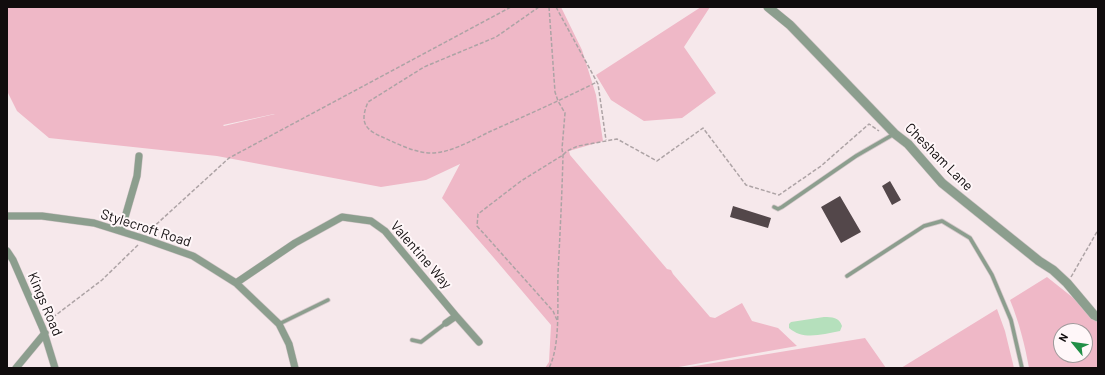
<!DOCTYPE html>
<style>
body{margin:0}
#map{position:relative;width:1105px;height:375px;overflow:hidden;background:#f6e8eb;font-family:Barlow,sans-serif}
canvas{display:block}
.frame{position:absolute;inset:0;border:8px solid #100c0d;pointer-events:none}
.north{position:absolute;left:1053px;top:323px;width:40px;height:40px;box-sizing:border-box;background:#fff7f9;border:1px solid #9f999b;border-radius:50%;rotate:299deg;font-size:11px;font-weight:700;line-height:16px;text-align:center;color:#100c0d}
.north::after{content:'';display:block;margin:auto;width:14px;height:18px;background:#218f47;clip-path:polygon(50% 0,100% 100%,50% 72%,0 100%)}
</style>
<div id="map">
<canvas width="1105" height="375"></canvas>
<div class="frame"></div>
<div class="north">N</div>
</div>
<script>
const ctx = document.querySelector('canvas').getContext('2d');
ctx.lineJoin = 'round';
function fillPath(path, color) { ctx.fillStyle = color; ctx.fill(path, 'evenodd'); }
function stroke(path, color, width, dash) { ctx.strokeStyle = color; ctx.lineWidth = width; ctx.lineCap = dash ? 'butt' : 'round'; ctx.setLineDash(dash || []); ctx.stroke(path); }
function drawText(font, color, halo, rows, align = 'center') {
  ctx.font = font + ' Barlow,sans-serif'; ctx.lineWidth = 4; ctx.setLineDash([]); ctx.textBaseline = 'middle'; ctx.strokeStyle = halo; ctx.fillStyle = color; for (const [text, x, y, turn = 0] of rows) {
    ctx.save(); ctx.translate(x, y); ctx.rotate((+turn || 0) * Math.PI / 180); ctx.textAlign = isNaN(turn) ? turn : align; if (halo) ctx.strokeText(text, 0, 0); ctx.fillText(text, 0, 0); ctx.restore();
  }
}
fillPath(new Path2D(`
 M7,7H561L582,50L596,95L603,141L569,151L570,155L667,269L671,270L673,274L710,317L715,318L742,303L752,321L778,328L797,346L673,368H545L549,362L551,325L494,258L442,198L460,164L426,180L381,187L217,156L49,138L17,111L7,91ZM275,114L224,126L223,125L274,114Z
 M701,7H710L684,47L716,93L682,118L644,121L611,100L596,75Z
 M1047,277L1081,304L1098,323V368H1029C1025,345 1019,322 1010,300ZM1061,331H1085V355H1061Z
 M997,309L1005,331L1014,368H901Z
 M865,338L886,368H683Z`), '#efb8c7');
fillPath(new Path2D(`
 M824,317C832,317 839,317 842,326L840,331C822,334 804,341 789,328V324L791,322Z`), '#b5e0bc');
fillPath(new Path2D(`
 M890,181L901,200L892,205L882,186Z
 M840,196L861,232L841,243L821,207Z
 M733,206L771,218L768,228L730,217Z`), '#53474a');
const service = new Path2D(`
 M774,207L778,209L782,207L856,156L894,134
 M847,276L924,226L942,221L970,238L992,275L1011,320L1022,368
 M279,324L328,300
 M412,340L421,342L446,323`);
const minor = new Path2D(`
 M7,216H42L94,223L145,239L193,256L236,283L279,324L289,344L295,368
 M121,231L137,176L139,156
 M7,251L13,260L43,329L55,368
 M236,283L295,243L342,217L371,221L385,231L456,316L479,342
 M446,323L456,316
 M16,368L45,333`);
const tertiary = new Path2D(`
 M768,7L790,25L895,134L908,144L942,183L1039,261L1053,270L1067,283L1094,315L1098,317`);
stroke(service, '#d1c5c7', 5);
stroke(minor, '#d1c5c7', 8);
stroke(tertiary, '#d1c5c7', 10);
stroke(new Path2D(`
 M539,7L496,37L424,67L368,102C361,119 362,128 380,136C396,143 414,153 432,153C450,153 473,140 489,132C525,116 561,100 597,82
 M549,7L555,92L558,101L565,113L562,149L563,155C562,195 560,234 558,274C557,302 561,344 549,368
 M556,7L598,84L606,140
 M148,233L149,231L229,158L511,7
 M1071,277L1098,230
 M557,320L553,311L477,226L478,214L521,181L563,155L567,151L578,146L617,139L657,161L703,128L746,185L779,195L821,166L869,124L879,131
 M48,321L102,280L138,245`), '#ada3a5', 1.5, [4, 2]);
stroke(service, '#8c9e8e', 3.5);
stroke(minor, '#8c9e8e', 7);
stroke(tertiary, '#8c9e8e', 9);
drawText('14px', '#100c0d', '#fff7f9', [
 ["Chesham Lane",939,157,45],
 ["Stylecroft Road",146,228,18],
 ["Valentine Way",421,255,49],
 ["Kings Road",45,304,67]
]);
</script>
